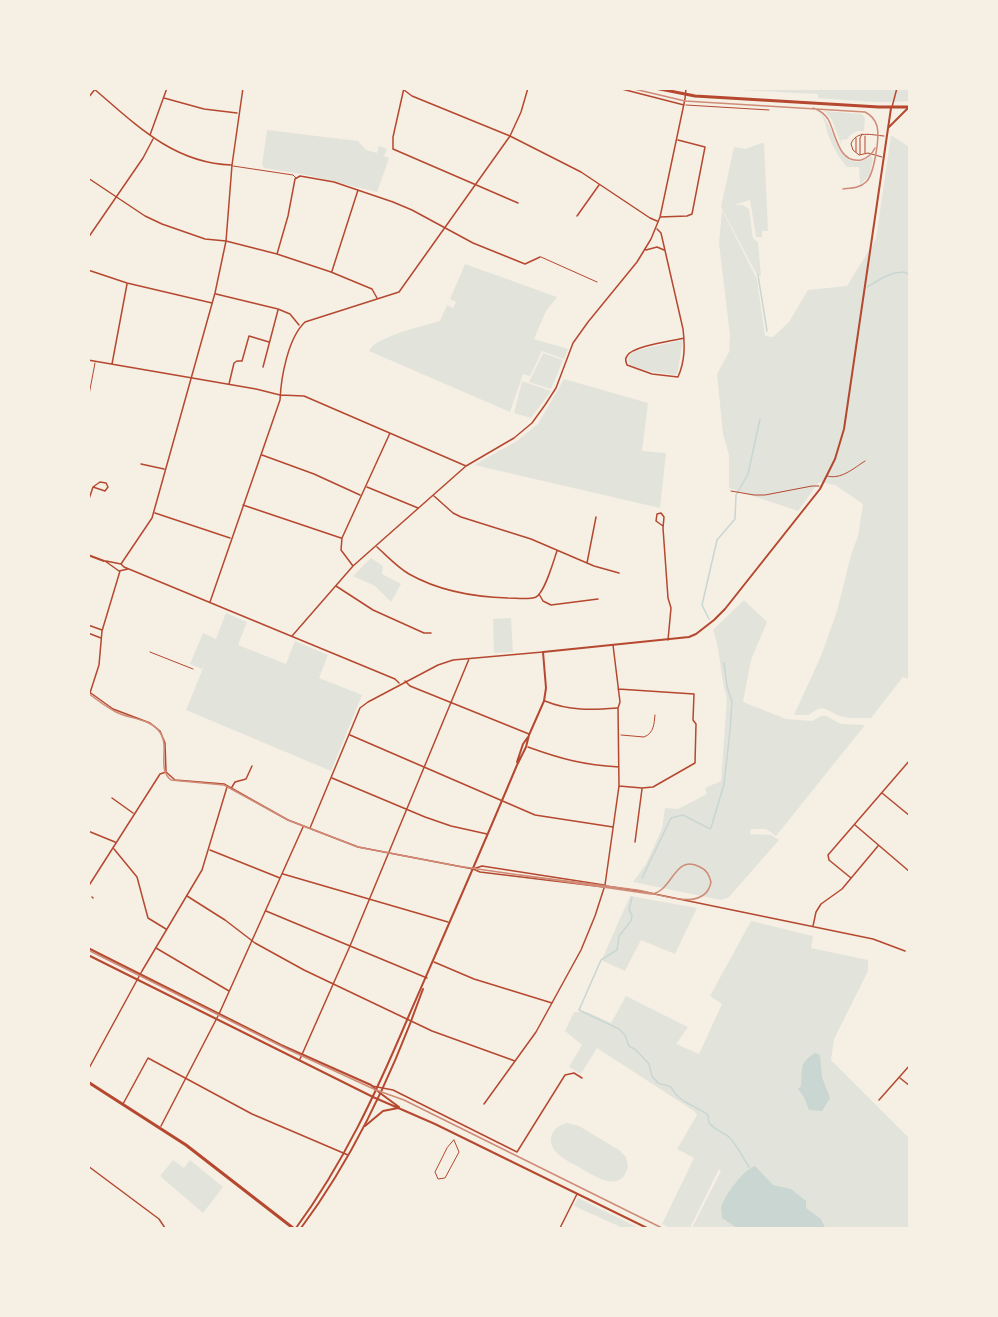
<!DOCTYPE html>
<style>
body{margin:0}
#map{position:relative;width:998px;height:1317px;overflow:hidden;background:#f6efe4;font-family:Manrope,sans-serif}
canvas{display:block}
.frame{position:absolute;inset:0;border:90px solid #f6efe4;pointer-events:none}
</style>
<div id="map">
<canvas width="998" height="1317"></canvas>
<div class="frame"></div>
</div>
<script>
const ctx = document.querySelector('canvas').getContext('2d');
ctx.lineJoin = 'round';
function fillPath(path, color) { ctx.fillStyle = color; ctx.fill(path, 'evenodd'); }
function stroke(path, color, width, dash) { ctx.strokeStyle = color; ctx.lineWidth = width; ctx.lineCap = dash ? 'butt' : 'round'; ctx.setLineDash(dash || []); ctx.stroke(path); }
fillPath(new Path2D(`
 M719,89H909V101C879,104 849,100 818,98V94Z
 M817,110C837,123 838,180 871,156L873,159L870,175L860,185L859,167H847C839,158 833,147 829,137C825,126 826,118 817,110Z
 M824,111L862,114L865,118L864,131H857L849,136L848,139L841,140V144L832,120Z
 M267,130L341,139L339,144L342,139L358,141L366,150L377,153L379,146L387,149L384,156L389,158L377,192L307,175L264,168L262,165Z
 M891,135L909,147V679L903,677L871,718C861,718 849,719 840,716C825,711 825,702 809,715H794L821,656L837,611L851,555L858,536L863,504L835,485L819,482L798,511L729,488V455L723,434L717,374L729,352L730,336L719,243L722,210L757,279L765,336L773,337L789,322L808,290L847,286L876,239Z
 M762,143H764L768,231H762V237H756L750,200L734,205H743L749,209L753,238L758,242L761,276L757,275L721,207L734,147L745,149Z
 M465,264L557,297L546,311L534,339L568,349L564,359L542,351L530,376L523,374L510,412L369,351C376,336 424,326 440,321L447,305L453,308L456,302L450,299Z
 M683,340L677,375C660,373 645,372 629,364L628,357L634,351Z
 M543,353L563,360L551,389L529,382Z
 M564,379L648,403L642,451L666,453L660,508L474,465L517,441L538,424Z
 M522,381L551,391L531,418L514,413Z
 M371,558L383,566L382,574L401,584L391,602L375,586L353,576Z
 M744,600L767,622L751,660L743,702L786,719L812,721L821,716H826L841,724L865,725L776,836L766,829H751L750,834L771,835L779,840L729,897L721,900L633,882L646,864L662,829L665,808L678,809L707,794L705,788L721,781L727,698C720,676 721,652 713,630Z
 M226,613L247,622L238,645L286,664L295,641L328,655L319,678L362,695L331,771L186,710L206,661L202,669L190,664L203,633L216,639Z
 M511,618L513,652L494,653L493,619Z
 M630,896L697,908L675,954L641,940L625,971L603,961V957Z
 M751,921L813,936L811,948L868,960V971L834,1039L831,1060L909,1138V1228H692L721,1171L719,1169L690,1228H670L662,1224L694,1158L677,1149L697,1115L694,1111L597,1048L581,1074L569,1067L582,1045L565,1031L574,1012H587L611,1023L626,996L688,1027L676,1044L699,1054L722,1004L710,996Z
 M567,1123L579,1126L619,1150L626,1157L628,1166C622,1195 594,1176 579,1167C570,1162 558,1157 553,1148C547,1136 555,1126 567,1123Z
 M173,1160L184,1168L190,1160L223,1187L203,1213L160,1176Z
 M578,1198L639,1228H623L574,1206Z`), '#e2e4dc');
fillPath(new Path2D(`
 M815,1053L820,1055L822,1077L830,1098L822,1111L809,1110L804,1097L798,1089L801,1086C803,1068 798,1064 815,1053Z
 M755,1166L773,1185L791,1189L806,1201V1208L821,1219L825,1228H737L722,1218C722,1215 721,1211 721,1208C723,1197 745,1168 755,1166Z`), '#c9d6d2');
stroke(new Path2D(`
 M895,273L904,272L910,275
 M758,275L767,331
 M867,287L884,277L894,273
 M709,619L702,605L717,540L735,519L736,495L748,474L760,419
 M642,878L671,818L683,815L710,829L711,828L724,784L730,731L732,702L727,686L724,663
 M632,897L629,910L632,915L631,921L619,936L617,950L601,960L579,1010L619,1029L625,1035L629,1046L636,1050L649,1064L652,1076L658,1083L671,1087C679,1103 695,1105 708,1115L709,1123C716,1131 722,1131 729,1137C737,1145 743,1158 749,1167`), '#c9d6d2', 1.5);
stroke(new Path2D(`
 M686,105L769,110
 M856,152V138
 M865,153V136
 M860,154V138L862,134
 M882,157L868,153L859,155L853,150L851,144C856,130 871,135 884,136
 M233,166L293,175L296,178
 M541,257L597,282
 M88,400L95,363
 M827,476C841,480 854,468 865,461
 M731,491L754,495H765L812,486H819
 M150,652L193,669
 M621,735L644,737C654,733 654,724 655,715
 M454,1140L459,1152L445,1178L438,1179L435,1172L447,1148Z`), '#b5482f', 1);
stroke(new Path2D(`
 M92,897L93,898`), '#b5482f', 1.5);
stroke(new Path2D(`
 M93,88C135,124 173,163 231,165
 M404,88L393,137V149L518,203
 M618,88L684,105
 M404,90L412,96L510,136L581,172L650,218L657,221
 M88,98L96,88
 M164,98L204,109L237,113
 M892,107L897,88
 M150,135L167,88
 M88,178L145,216L162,224L205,239L226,241L277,254L331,272L372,289L377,298
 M577,216L599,185
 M660,217L687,216L692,214L705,147L678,140
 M657,229L661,233L683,329C685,346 685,361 678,377L652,374L627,365C626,361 624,360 627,356C632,346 673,341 684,338
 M88,238L143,158L153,139
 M646,250L657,247L664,250
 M277,254L288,216L295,179L300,176L334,182L393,202L412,210L473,243L525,264L540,257
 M88,270L127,283L212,303
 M332,271L358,190
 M216,294L278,309L290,314L299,325
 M88,360L256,389L280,395L304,396L466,466
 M112,364L127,284
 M263,367L278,310
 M229,384L234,363L237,361H242L249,336L269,342
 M262,455L314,474L360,495
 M141,464L164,469
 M367,487L418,508
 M434,496L453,513L461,517L531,539L594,566L619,573
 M88,502L93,487L100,482L106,483L108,487L105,491L93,487
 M243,505L341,538
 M155,513L230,538
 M663,526L656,521L657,514L661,513L664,517L663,528L668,598L671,608L668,640
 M377,547C387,556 397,567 409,574C439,591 474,597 508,598C516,598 529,600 536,597C545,592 553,562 557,551
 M105,561L119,571L128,569
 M106,561L121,564L124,567L395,679L399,683
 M587,563L596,517
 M121,564L152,518L215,293L226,241L232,165L243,88
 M353,566L341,550L342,538L390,433
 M336,586L373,610L424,633H431
 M539,594L543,601L551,605L598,599
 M210,602L280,400C281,377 288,338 305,322L399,292L510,136L521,112L528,88
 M88,625L102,630
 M88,633L101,638
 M292,636L353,566L466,466L514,438L532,423L545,405L556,388L573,343L588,322L637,262L651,239L660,217L685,99L686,88
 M405,681L410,686L529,734
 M618,689L694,694L693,720L696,724L695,763L653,787L642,788L619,786
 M88,691L113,709L150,723L160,731L165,743L166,771
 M88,699L99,665L102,631L120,571
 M545,701C569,711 592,710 617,708
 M350,735L535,815L613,827
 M528,747C561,759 584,765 619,767
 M166,772L175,780L224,784L288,820L358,847L473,869L480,872L604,887
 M332,778L425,817L451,826L487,834
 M232,787L235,782L246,779L252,766
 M882,793L910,816
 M112,798L133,813
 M855,825L910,872
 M310,828L360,708L368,702L438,665L453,660L543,652
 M88,831L115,842
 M635,842L642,789
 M114,849L137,877L148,918L166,929
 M210,850L280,878
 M473,869L482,866L604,885
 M283,874L448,922
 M851,878L829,860L828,855L910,760
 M606,886L645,892L873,939L905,951
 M88,887L160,774L166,772
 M187,896L225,920L255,943L304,970L432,1031L515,1061
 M266,911L427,978
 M813,926L816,912L821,904L842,889L878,846
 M156,948L229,991
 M434,962L474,979L552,1003
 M300,1059L350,946L469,659
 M88,1070L142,971L202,870L227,787
 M900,1078L910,1086
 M372,1086L393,1090L517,1152L565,1075L574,1073L582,1078
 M879,1100L910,1065
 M123,1104L148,1058L252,1114L348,1155
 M484,1104L536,1032L581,950L595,916L605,885L619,786L618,708L620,702L613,645
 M161,1126L219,1014L303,827
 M88,1166L159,1219L165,1228
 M560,1228L577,1194`), '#b5482f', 1.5);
stroke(new Path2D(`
 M88,555L104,561
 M380,1093L399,1107
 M373,1097L435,1124L647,1228
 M365,1126L383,1111L398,1108`), '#b5482f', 2);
stroke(new Path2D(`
 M889,127L908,108
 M517,762L523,744L528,737
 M88,948L281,1045L371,1085L380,1093
 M88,955L373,1097
 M296,1228C343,1164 376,1093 407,1020C444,935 481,851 517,765L526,747L529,735L544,701L546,688L543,652L689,637L696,634L714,620L725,609L820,489L835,459L844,429L891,108
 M301,1228C354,1157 393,1073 423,989`), '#b5482f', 2);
stroke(new Path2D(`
 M655,88L695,96L879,107H910
 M88,1082L186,1145L293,1228`), '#b5482f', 3);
stroke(new Path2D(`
 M630,88L685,101L865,112C871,115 875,119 877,126C880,137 874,175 866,182C860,188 851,188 843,189
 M813,108C819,110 824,113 828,119C836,133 838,164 861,160C868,158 872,154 875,148
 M88,693C97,700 106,707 116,712C129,719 149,718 159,731C171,746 156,768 171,780L224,785L288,820L358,847L457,866L651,894C673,892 674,853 700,867C707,870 709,875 711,882C705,914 658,893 637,890L520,875
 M88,950L287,1049L376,1090L404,1100L662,1228`), '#cf8b77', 1.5);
</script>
